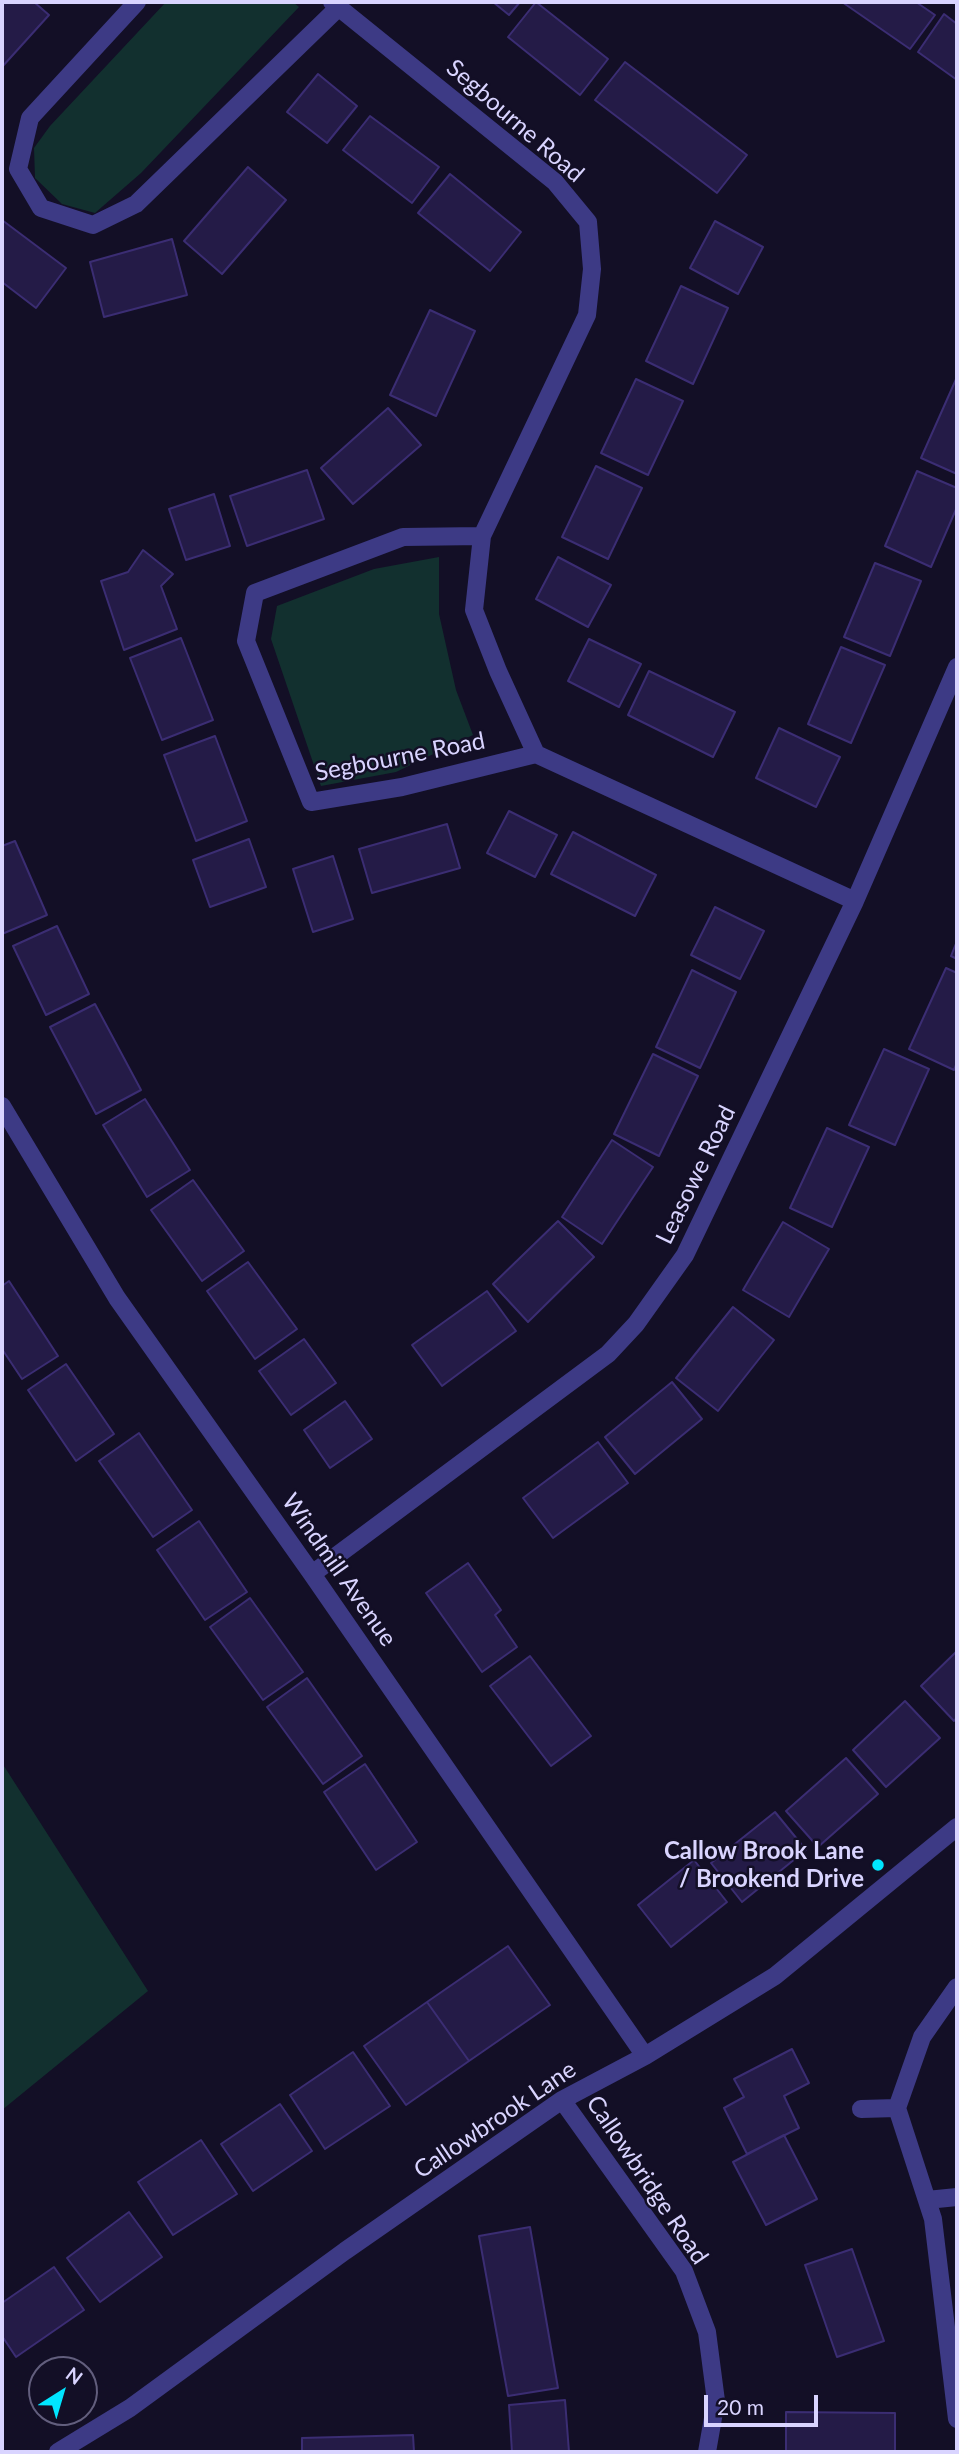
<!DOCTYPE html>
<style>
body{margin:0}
#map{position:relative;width:959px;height:2454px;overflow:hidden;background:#130f26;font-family:Lato,sans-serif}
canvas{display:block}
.frame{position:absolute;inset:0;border:4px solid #d9d4ff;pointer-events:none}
.north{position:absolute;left:28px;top:2356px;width:70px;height:70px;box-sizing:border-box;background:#130f26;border:2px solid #625e7d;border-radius:50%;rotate:37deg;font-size:19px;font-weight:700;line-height:28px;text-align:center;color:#d9d4ff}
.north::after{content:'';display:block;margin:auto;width:24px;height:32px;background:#00e5ff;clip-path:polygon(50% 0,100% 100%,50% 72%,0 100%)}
.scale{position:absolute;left:704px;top:2395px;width:114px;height:32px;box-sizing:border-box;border:4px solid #d9d4ff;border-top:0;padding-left:9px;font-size:21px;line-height:24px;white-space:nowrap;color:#d9d4ff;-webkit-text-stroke:5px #130f26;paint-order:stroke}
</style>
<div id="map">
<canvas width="959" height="2454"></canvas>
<div class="frame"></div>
<div class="north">N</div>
<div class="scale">20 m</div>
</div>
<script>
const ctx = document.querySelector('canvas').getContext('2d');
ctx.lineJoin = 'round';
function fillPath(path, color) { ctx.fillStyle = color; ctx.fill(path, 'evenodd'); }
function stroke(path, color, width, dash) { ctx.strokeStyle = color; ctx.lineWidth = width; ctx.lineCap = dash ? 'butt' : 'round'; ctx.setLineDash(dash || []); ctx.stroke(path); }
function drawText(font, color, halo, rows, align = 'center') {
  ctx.font = font + ' Lato,sans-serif'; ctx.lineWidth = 5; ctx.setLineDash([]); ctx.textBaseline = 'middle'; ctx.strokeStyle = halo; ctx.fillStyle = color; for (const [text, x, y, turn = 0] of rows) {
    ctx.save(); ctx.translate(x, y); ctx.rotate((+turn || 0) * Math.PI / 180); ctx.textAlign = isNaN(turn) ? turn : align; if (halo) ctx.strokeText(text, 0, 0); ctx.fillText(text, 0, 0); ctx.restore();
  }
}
fillPath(new Path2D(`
 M166,2H293L299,7L141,173L95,213L62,204L35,178L34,148L50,126Z
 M439,557V614L456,690L473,735L396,772L321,786L271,639L277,606L374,569Z
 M2,1763L148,1991L2,2110Z`), '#12302f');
const building = new Path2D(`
 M2,2H34L49,15L2,67Z
 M493,2H520L509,15Z
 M536,2L608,59L580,95L508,37Z
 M842,2H916L935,15L910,49Z
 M944,14L957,24V80L918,52Z
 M625,62L747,155L717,193L595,100Z
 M318,74L357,106L327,143L287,112Z
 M370,116L439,167L412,203L343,150Z
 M248,167L286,200L222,274L184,241Z
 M450,174L521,232L490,271L418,213Z
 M2,220L66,268L36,308L2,282Z
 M715,221L763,247L738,294L690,268Z
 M172,239L187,295L104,317L90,262Z
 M681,286L728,308L693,384L646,361Z
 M430,310L475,331L436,416L390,395Z
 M957,377V474L921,458Z
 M636,379L683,401L648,475L601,453Z
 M388,408L421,445L353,504L321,468Z
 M596,466L642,488L608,559L562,537Z
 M307,470L324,519L247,546L230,496Z
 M917,471L957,488V507L931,567L885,546Z
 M214,494L230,546L186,560L169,509Z
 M143,550L173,574L161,586L177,629L124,650L101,581L128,572Z
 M558,557L611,585L588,627L536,599Z
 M875,563L921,581L890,656L844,637Z
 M181,638L213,720L162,740L130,658Z
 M589,639L641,664L619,707L568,681Z
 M841,647L885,665L851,743L808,724Z
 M649,671L735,712L713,757L628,715Z
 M779,728L840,757L816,807L756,778Z
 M215,736L247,821L196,841L164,755Z
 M509,811L557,835L535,877L487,853Z
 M447,824L460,868L372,893L359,849Z
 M573,832L656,875L635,916L551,874Z
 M249,839L266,887L210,907L193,860Z
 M15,841L47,915L2,934V846Z
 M333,856L353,919L313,932L293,869Z
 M715,907L764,931L740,979L691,955Z
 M57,926L89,994L46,1015L13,946Z
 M957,941V959L951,956Z
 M946,968L957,973V1062L954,1070L909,1049Z
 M692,970L736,992L700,1068L656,1047Z
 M95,1004L141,1090L96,1114L50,1027Z
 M884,1049L929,1069L895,1145L849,1125Z
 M653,1054L698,1076L659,1156L614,1134Z
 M145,1099L190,1170L147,1197L103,1125Z
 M827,1128L869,1147L832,1227L790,1208Z
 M612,1140L653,1167L602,1244L562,1217Z
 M193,1180L244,1251L202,1281L151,1210Z
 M558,1221L594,1257L528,1322L493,1284Z
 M783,1222L829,1249L789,1317L743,1290Z
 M248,1262L297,1329L255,1359L207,1291Z
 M9,1281L58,1356L22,1379L2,1349V1286Z
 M487,1291L516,1331L442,1386L412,1345Z
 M733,1307L774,1340L718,1411L676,1378Z
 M304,1339L336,1383L291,1415L259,1371Z
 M66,1364L114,1434L76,1461L28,1390Z
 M672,1382L702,1419L635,1474L605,1437Z
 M345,1401L372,1439L330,1468L304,1430Z
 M139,1433L192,1510L153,1537L99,1461Z
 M598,1442L628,1483L553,1538L523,1498Z
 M199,1521L247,1592L205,1620L157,1550Z
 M468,1563L501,1610L495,1615L517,1647L482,1672L426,1593Z
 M250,1598L303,1672L263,1700L210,1627Z
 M957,1651V1717L954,1721L921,1686Z
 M530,1656L591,1736L551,1766L490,1686Z
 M307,1678L362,1756L323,1784L267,1707Z
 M905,1701L940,1738L886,1787L853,1750Z
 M846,1758L878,1794L818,1847L786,1811Z
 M365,1764L417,1842L376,1870L324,1792Z
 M775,1812L806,1850L742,1902L711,1863Z
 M694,1860L727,1902L671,1947L638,1905Z
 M508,1946L550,2005L469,2061L427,2002Z
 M427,2002L469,2061L406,2105L364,2046Z
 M792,2049L809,2083L784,2096L799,2128L747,2154L724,2108L744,2097L734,2079Z
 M353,2052L390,2106L325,2149L290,2095Z
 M280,2104L312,2151L253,2191L221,2144Z
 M784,2135L817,2199L766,2225L733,2162Z
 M201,2140L237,2194L173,2235L138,2182Z
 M129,2212L162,2257L100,2302L67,2258Z
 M530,2227L558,2388L508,2396L479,2236Z
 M852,2249L884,2341L837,2357L805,2265Z
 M54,2267L84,2310L16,2357L2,2336V2303Z
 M565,2400L569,2452H512L509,2405Z
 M786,2412L895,2413V2452H786Z
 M413,2435L414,2452H302V2438Z`);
fillPath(building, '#241b47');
stroke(building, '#3b2d73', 2);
stroke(new Path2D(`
 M137,2L30,118L18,169L41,208L93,225L136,204L339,7
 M332,2L555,182L588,222L592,269L587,315L482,536L474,610L498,671L536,754L855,901
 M482,536L403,537L255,593L246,641L311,802L402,787L536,754
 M2,1106L117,1298L312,1574L645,2056
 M312,1574L608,1354L636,1324L685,1255L855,901L957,667
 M957,1987L922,2037L897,2108L933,2219L957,2419
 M562,2100L684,2271L707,2332L716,2401L707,2452
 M861,2109L897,2108
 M927,2200L957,2197
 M58,2452L130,2408L345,2251L562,2100L645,2056L775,1976L957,1827`), '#3d3a85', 18);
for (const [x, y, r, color] of [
 [878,1865,7,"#00e5ff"]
]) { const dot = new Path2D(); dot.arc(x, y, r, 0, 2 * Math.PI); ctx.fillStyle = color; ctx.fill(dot); stroke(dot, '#130f26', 2.5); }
drawText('24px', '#d9d4ff', '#130f26', [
 ["Segbourne Road",515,121,41],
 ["Segbourne Road",400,757,-11],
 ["Leasowe Road",696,1175,-64],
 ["Windmill Avenue",339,1570,55],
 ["Callowbrook Lane",495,2120,-34],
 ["Callowbridge Road",647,2180,56]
]);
drawText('bold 24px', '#d9d4ff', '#130f26', [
 ["Callow Brook Lane",864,1851],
 ["/ Brookend Drive",864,1879]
], 'right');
</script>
